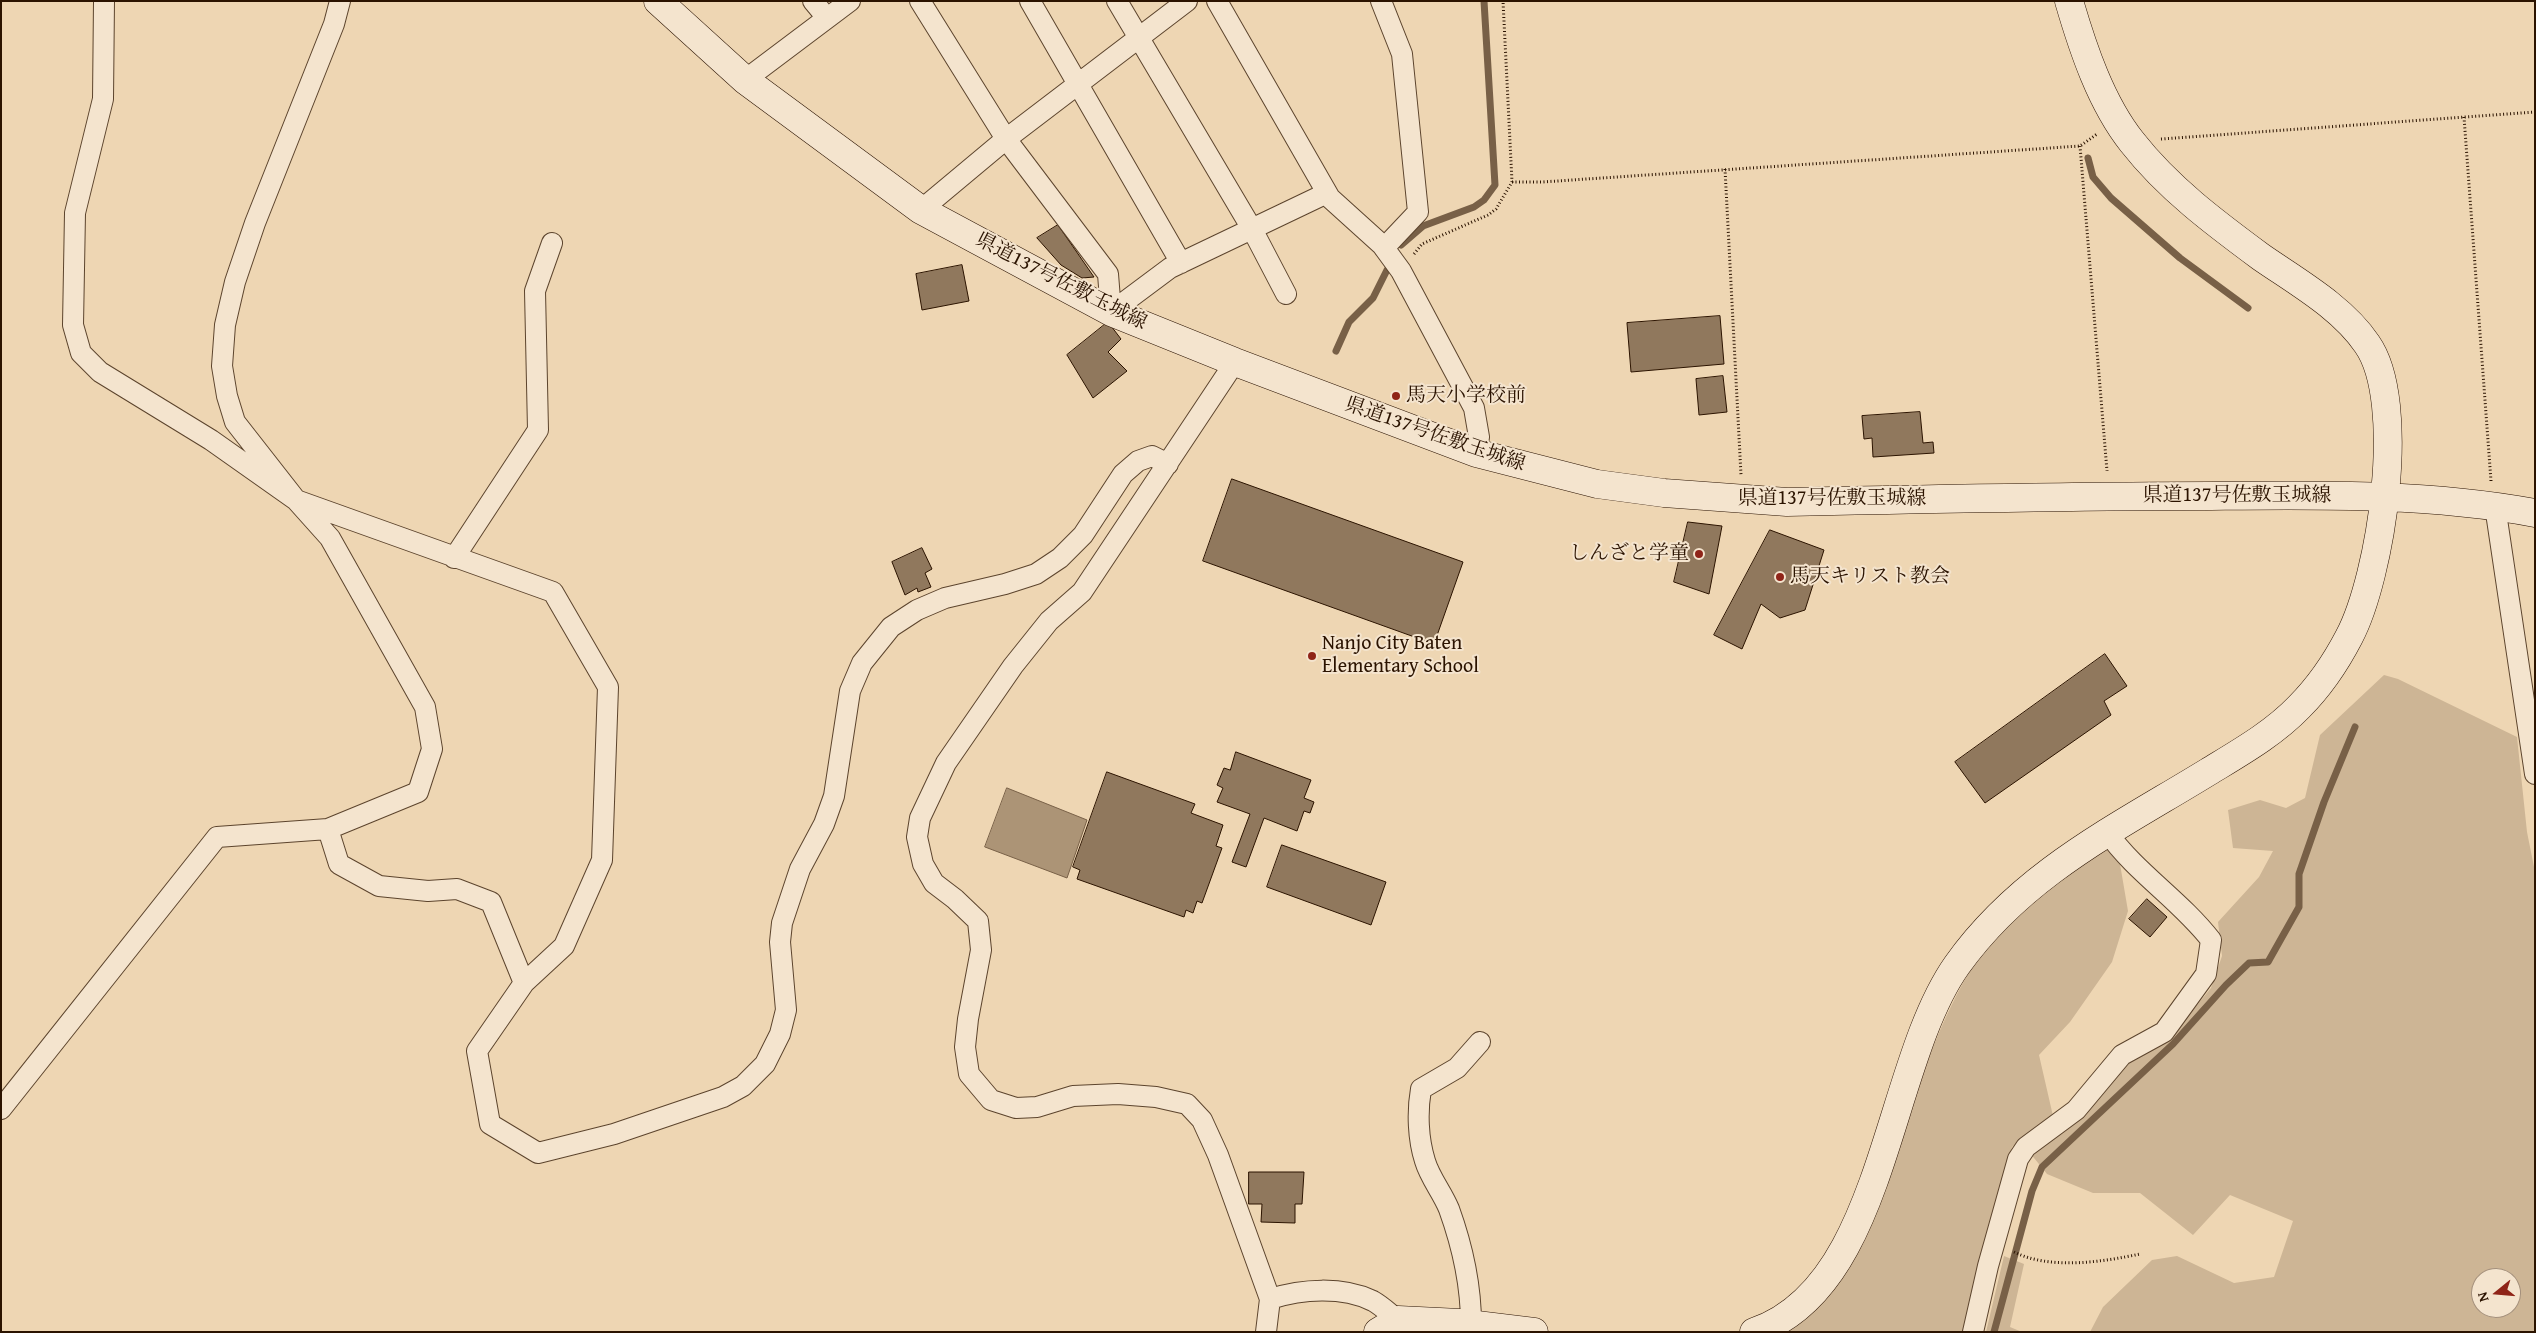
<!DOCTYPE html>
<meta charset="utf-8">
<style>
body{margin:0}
#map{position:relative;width:2536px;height:1333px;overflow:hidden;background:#eed6b3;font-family:"Gentium Book Plus",serif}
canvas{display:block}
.frame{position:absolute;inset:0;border:2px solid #2b1300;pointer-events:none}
.north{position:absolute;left:2471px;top:1268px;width:50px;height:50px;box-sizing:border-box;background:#f4e4ce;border:1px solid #a4907c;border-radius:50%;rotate:253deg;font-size:14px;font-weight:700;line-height:20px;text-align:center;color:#2b1300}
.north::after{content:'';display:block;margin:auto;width:18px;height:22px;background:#8f2418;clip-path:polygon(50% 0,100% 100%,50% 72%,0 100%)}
</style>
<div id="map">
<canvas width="2536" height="1333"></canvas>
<div class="frame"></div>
<div class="north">N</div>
</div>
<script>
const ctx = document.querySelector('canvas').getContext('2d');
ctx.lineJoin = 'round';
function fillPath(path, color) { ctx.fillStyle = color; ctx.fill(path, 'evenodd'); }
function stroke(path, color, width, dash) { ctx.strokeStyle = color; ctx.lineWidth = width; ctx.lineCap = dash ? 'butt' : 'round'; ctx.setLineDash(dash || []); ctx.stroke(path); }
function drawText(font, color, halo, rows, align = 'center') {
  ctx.font = font + ' "Gentium Book Plus","Noto Serif JP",serif'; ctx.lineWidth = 4; ctx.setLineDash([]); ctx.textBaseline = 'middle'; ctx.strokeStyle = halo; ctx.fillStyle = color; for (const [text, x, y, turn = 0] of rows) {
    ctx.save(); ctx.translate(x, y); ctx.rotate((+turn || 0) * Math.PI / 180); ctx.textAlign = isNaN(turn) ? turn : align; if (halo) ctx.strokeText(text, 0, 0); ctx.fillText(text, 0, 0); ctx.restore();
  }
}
fillPath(new Path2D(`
 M2384,675L2398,679L2517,737L2527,832L2535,872V1332H2090L2103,1307L2152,1260L2177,1256L2234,1283L2274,1277L2293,1221L2230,1195L2193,1235L2140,1193H2093L2047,1174L2030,1153L2127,1064L2170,1038L2211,988L2222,956L2218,922L2259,877L2273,851L2233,848L2228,810L2260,800L2286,808L2305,798L2320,735ZM2481,1278H2511V1308H2481Z
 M2102,844L2120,864L2128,911L2112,962L2070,1022L2039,1055L2053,1116L2012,1147L1966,1332H1777C1791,1323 1809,1314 1821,1302C1855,1267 1871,1217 1887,1172C1914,1099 1937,1021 1979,956C2009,910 2060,878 2102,844Z
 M2004,1256L2024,1264L2010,1327L2022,1332H1986Z`), '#cdb595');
const water = new Path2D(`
 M1007,788L1087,820L1067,878L985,847Z`);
fillPath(water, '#ac9476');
stroke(water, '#786047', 1);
stroke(new Path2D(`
 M2088,158L2093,177L2111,198L2180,258L2248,308
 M1401,245L1423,226L1474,207L1484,200L1495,185L1484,1
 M1336,351L1349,322L1373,298L1387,270
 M1994,1332L2032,1191L2042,1167L2173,1044L2226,985L2249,963L2268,962L2299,907V874L2324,802L2355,727`), '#786047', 7);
const building = new Path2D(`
 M1058,225L1094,277L1082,278L1061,265L1037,238Z
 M962,265L969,301L922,310L916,274Z
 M1720,316L1724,364L1631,372L1627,323Z
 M1108,322L1121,339L1108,352L1127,371L1093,398L1067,355Z
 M1723,376L1727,412L1699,415L1696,379Z
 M1920,412L1923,443L1933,442L1934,453L1873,457L1872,438L1864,439L1862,416Z
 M1232,479L1463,562L1434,644L1203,561Z
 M1688,522L1722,526L1709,594L1674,582Z
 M1770,530L1824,550L1805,610L1780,618L1761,604L1742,649L1714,635Z
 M922,548L932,569L925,573L931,587L918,592L917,588L905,595L892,562Z
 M2105,654L2127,686L2104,701L2111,715L1985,803L1955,762Z
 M1236,752L1311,780L1304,798L1314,802L1310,813L1304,811L1297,831L1264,818L1246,867L1232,862L1250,814L1217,802L1223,788L1217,785L1224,768L1230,770Z
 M1107,772L1195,804L1191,813L1223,825L1216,846L1222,848L1202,903L1197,901L1193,913L1186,910L1184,917L1077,879L1080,870L1073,867Z
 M1282,845L1386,882L1371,925L1267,887Z
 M2147,899L2167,917L2150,937L2129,919Z
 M1249,1172H1304L1302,1204H1295V1223L1261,1222L1262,1204H1249Z`);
fillPath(building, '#90785d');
stroke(building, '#2b1300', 1);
const street = new Path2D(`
 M104,1L103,99L75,213L73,325L81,353L100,372L211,440L296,500L553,592L608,687L602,860L564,946L524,983L477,1051L490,1124L538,1153L614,1134L723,1097L743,1086L765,1064L780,1034L786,1010L780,942L782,923L800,869L824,824L834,796L850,691L862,663L891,627L917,610L945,598L1005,584L1036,574L1060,558L1083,535L1123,474L1138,461L1152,456L1168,464
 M813,1L827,18
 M920,1L1006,139L1108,274L1111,312
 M1030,1L1181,263
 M1117,1L1252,229L1286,294
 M1217,1L1330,198L1382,245L1401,271L1474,408L1479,437L1476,453
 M1381,1L1402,54L1418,212L1384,248
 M745,80L850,1
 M921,210L1006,139L1187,1
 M1111,312L1170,268L1327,193
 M1235,362L1082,592L1049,621L1013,666L946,763L920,818L917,837L923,864L934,883L955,899L978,921L981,950L968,1019L965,1047L969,1074L991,1100L1016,1108L1037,1107L1073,1096L1118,1094L1156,1097L1187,1104L1202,1120L1218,1155L1270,1299C1302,1289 1342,1286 1373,1301C1382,1306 1390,1314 1398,1320
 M2495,506L2535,774
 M454,558L538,430L535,291L552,243
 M328,829L339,864L379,886L428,891L457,889L491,902L524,983
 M1,1109L217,837L328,829L418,792L432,749L425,707L330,538L296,500L235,422L227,396L222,366L225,325L235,282L255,223L334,24L340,1
 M1471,1324C1471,1285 1462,1245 1449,1209C1442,1192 1430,1178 1425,1161C1418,1139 1417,1112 1421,1089L1457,1068L1480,1042
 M1266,1332L1270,1299
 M1973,1332L1988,1266L2018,1159L2026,1147L2076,1110L2122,1055L2164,1032L2206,974L2211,940C2180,900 2136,873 2107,832`);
const secondary = new Path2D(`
 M658,1L745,80L921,210L1111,312L1235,362L1476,453L1597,484L1664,493L1787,502C1928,499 2070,496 2211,496C2319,495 2428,493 2535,513
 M1378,1332L1398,1320L1460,1323L1534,1332
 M1754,1332C1885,1288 1885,1067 1957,965C2022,874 2115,829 2208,772C2239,753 2273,734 2299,707C2319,687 2336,662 2349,637C2381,577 2408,402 2367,344C2342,307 2297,282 2261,257C2215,223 2168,188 2132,142C2101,103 2083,49 2069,1`);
stroke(street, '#5c442d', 22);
stroke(secondary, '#2b1300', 29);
stroke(new Path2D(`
 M2464,117L2491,481
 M2161,139L2535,112
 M2080,146L2107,471
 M1725,169L1741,475
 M1512,182H1542L2080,146L2097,134
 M1414,254L1422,244L1488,215L1496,209L1512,182L1503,1
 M2014,1252C2050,1270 2102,1262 2140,1254`), '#2b1300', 3, [1, 2.5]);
stroke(street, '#f4e4ce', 20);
stroke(secondary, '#f4e4ce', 28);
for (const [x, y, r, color] of [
 [1396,396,5,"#8f2418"],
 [1699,554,5,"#8f2418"],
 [1780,577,5,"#8f2418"],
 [1312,656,5,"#8f2418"]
]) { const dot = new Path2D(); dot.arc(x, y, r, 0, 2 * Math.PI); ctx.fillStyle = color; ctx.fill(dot); stroke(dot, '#f4e4ce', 2); }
drawText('20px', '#2b1300', '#f4e4ce', [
 ["県道137号佐敷玉城線",1061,282,27],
 ["県道137号佐敷玉城線",1435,435,19],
 ["県道137号佐敷玉城線",2237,496],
 ["県道137号佐敷玉城線",1832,499]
]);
drawText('20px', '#2b1300', '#f4e4ce', [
 ["馬天小学校前",1406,396],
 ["しんざと学童",1689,554,"right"],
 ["馬天キリスト教会",1790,577],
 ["Nanjo City Baten",1322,644],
 ["Elementary School",1322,667]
], 'left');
</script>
